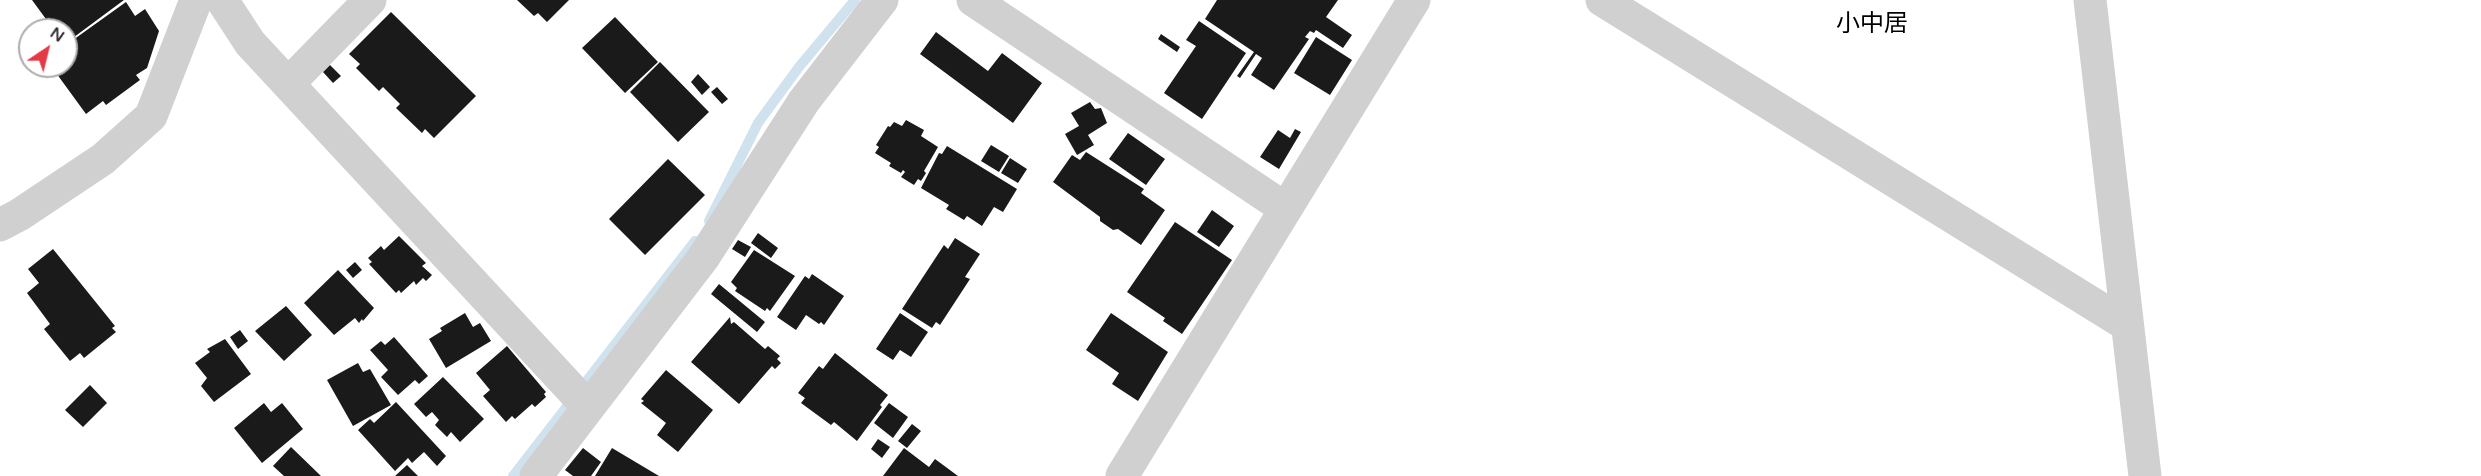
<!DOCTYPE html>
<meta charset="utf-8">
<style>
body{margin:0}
#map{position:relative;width:2481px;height:476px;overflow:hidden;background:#fff;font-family:"Varela Round",sans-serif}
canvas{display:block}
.north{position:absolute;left:18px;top:18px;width:60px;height:60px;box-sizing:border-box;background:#fff;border:2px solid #adadad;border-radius:50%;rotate:35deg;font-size:16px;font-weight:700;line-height:24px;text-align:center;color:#333}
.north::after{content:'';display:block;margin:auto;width:21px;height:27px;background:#e63946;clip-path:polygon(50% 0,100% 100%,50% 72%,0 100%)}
</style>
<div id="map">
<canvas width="2481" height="476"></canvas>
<div class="north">N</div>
</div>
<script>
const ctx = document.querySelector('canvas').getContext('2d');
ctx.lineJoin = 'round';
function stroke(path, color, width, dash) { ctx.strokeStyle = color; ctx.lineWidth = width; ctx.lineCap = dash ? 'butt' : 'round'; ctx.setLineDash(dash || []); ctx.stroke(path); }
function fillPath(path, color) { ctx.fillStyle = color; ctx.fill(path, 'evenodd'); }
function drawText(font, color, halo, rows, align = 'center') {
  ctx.font = font + ' "Varela Round","Noto Sans JP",sans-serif'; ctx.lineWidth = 6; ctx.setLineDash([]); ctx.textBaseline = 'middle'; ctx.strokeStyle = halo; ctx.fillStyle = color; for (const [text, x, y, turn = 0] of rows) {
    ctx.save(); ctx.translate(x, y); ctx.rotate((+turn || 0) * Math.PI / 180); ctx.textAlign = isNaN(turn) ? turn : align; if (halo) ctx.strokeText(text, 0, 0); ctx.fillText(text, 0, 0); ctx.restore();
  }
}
stroke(new Path2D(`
 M709,221L758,123L799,67L855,0
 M513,476L695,241`), '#cfe2ee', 10);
fillPath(new Path2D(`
 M32,0H124L66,43V30H54Z
 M517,0H569L547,22L538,13L534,16Z
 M1217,0H1338L1326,17L1352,35L1343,48L1316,30L1314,33L1310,31L1305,37L1309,39L1274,90L1251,75L1262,58L1256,54L1240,78L1237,76L1254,52L1205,19Z
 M126,2L135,16L145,9L159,31L147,68L136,75L140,80L106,105L103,101L86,114L51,66H66V55L78,46L73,40Z
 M391,12L476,96L434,138L425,129L422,133L396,108L400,104L383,87L379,91L356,68L360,64L349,54Z
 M615,17L658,62L625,93L582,48Z
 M1199,21L1246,53L1202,119L1164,93L1196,46L1186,40Z
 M936,32L988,71L1002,53L1042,83L1013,123L920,54Z
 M1161,34L1180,47L1177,52L1158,39Z
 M1316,37L1352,60L1330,95L1294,73Z
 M660,62L709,112L678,142L630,92Z
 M330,65L341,76L333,83L323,72Z
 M698,74L710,87L702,95L691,82Z
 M717,87L728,99L722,104L711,92Z
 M1090,102L1095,109L1101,108L1107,123L1088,135L1094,145L1077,155L1065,134L1079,126L1071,113Z
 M906,120L924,130L921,136L938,147L924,171L926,173L921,181L918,179L914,185L901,177L905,172L903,170L901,173L889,166L891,163L875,153L879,147L876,145L888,126L890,127L894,122L902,126Z
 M1295,129L1301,132L1279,169L1260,157L1278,130L1290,138Z
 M1128,133L1165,159L1146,185L1109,159Z
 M991,145L1009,156L999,172L981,161Z
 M947,146L1017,189L1003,212L994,207L982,226L967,216L964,220L946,209L949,205L921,188L939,153L942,154Z
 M1086,152L1144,189L1141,193L1165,210L1141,245L1118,229L1113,230L1100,221V217L1053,182L1072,155L1080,160Z
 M1010,158L1027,169L1018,183L1001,173Z
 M668,159L705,195L645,255L609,219Z
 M1212,210L1234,226L1219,247L1197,232Z
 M1175,222L1232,260L1182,334L1163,321L1165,318L1127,292Z
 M758,233L778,248L771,258L751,243Z
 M399,236L426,263L422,266L432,275L426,281L423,278L416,285L414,281L401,293L399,290L396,293L369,264L372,262L368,258L381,246L384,250Z
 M955,238L980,254L965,277L970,279L940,325L936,322L932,328L902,309L944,245L948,249Z
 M738,240L751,247L745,257L732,249Z
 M53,249L115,326L112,328L116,332L84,358L80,353L70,361L44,329L50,324L27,293L39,283L28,269Z
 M754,250L795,276L770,311L767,308L765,311L735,291L737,288L731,282Z
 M355,262L362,270L353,278L346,270Z
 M338,270L374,308L363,321L362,319L359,323L355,318L334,335L304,303Z
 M812,274L844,296L824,325L821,322L819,324L806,315L796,330L777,317L805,276L809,279Z
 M719,284L765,322L757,332L711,294Z
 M286,306L312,335L284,361L255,331Z
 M465,313L473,327L480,323L491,341L446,368L429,339L442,331L440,328Z
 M900,313L928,332L911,357L900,350L893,360L876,349Z
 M1111,313L1168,352L1138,401L1112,384L1119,373L1086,350Z
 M730,317L731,324L734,322L765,349L768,346L780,356L777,359L781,363L775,369L772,366L739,404L691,362Z
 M240,330L248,341L238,349L230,337Z
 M394,337L428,376L419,384L415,380L398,395L381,377L388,370L370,350L381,341L385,345Z
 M225,339L251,374L214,402L201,386L207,378L195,363L210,352L207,349Z
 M507,346L546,392L544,394L546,397L535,407L532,404L515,419L512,416L506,422L483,396L490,390L476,373Z
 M835,353L888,395L880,405L882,407L857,441L834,422L831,425L801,403L805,398L798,393L819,366L823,369Z
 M358,363L363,372L370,369L391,405L353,426L327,380Z
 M666,370L713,410L678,452L657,435L666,423L641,403L644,401L641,399Z
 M443,377L484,419L460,442L451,432L447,437L435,425L439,420L432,412L426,417L414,404Z
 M90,385L107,403L83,427L65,410Z
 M396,402L446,456L437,466L424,452L412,463L408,458L395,471L358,430L370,419L374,423Z
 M264,403L271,412L282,403L303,429L262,463L234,428Z
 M889,403L908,417L893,438L874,423Z
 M912,424L921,431L907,448L898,441Z
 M878,439L890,447L882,458L871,449Z
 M291,447L321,476H284L273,466Z
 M583,448L601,462L591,476H573L565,470Z
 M612,448L659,476H595Z
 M904,448L929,467L935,459L958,476H883Z
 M407,465L418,476H395Z`), '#1a1a1a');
stroke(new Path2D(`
 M222,0L250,43L588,407
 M973,0L1286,209
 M1602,0L2127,325
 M2090,0L2145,476
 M288,84L370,0
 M0,225L19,215L103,159L151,116L196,0
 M536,476L703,258L804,101L882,0
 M1122,476L1414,0`), '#d0d0d0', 33);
drawText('24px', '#000', '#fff', [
 ["小中居",1872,25]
]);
</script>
